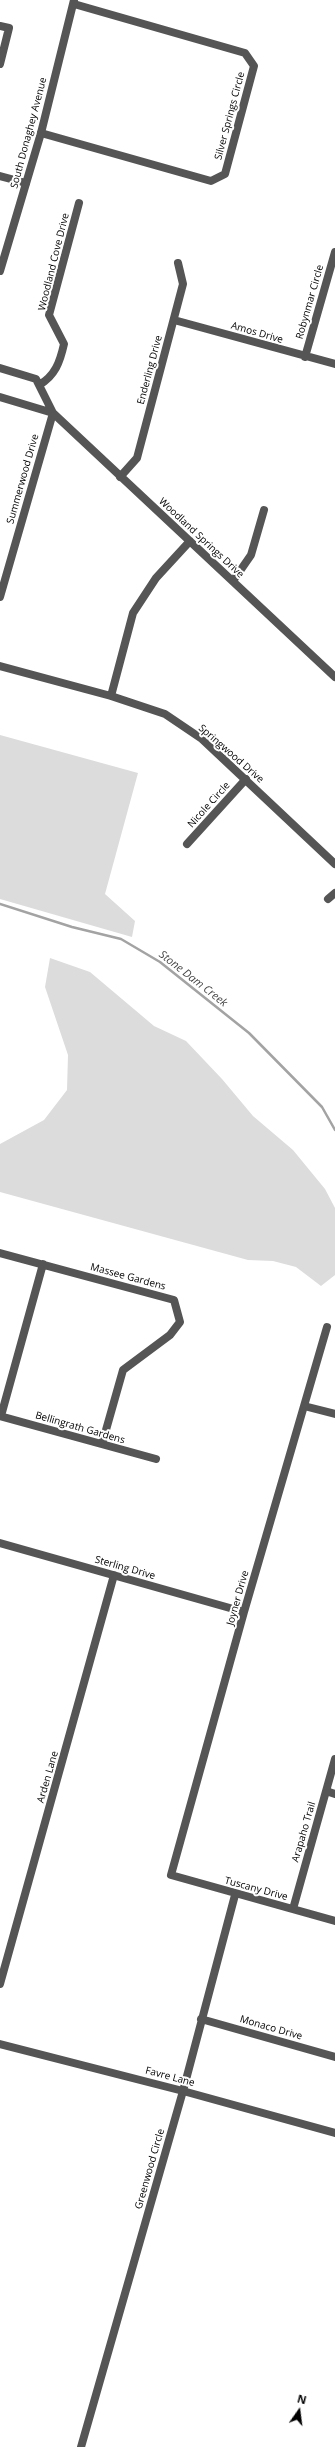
<!DOCTYPE html>
<style>
body{margin:0}
#map{position:relative;width:335px;height:2447px;overflow:hidden;background:#fff;font-family:"Open Sans",sans-serif}
canvas{display:block}
.north{position:absolute;left:279px;top:2391px;width:40px;height:40px;-webkit-text-stroke:3px #fff;paint-order:stroke;rotate:14deg;font-size:11px;font-weight:700;line-height:16px;text-align:center;color:#000}
.north::after{content:'';display:block;margin:auto;width:14px;height:18px;background:#000;clip-path:polygon(50% 0,100% 100%,50% 72%,0 100%)}
</style>
<div id="map">
<canvas width="335" height="2447"></canvas>
<div class="north">N</div>
</div>
<script>
const ctx = document.querySelector('canvas').getContext('2d');
ctx.lineJoin = 'round';
function fillPath(path, color) { ctx.fillStyle = color; ctx.fill(path, 'evenodd'); }
function stroke(path, color, width, dash) { ctx.strokeStyle = color; ctx.lineWidth = width; ctx.lineCap = dash ? 'butt' : 'round'; ctx.setLineDash(dash || []); ctx.stroke(path); }
function drawText(font, color, halo, rows, align = 'center') {
  ctx.font = font + ' "Open Sans",sans-serif'; ctx.lineWidth = 4; ctx.setLineDash([]); ctx.textBaseline = 'middle'; ctx.strokeStyle = halo; ctx.fillStyle = color; for (const [text, x, y, turn = 0] of rows) {
    ctx.save(); ctx.translate(x, y); ctx.rotate((+turn || 0) * Math.PI / 180); ctx.textAlign = isNaN(turn) ? turn : align; if (halo) ctx.strokeText(text, 0, 0); ctx.fillText(text, 0, 0); ctx.restore();
  }
}
fillPath(new Path2D(`
 M0,735L138,773L105,894L135,921L132,937L0,899Z
 M50,958L90,972L154,1026L186,1041L222,1079L253,1116L293,1150L325,1189L335,1208V1275L321,1286L296,1267L273,1261L248,1260L0,1192V1144L44,1120L67,1090L68,1055L45,987Z`), '#dcdcdc');
stroke(new Path2D(`
 M0,904L72,927L121,939L160,962L249,1033L322,1107L335,1130`), '#a3a3a3', 2.5);
stroke(new Path2D(`
 M0,26L9,28L0,64
 M41,133L211,181L225,174L254,66L245,53L74,4
 M0,176L26,183
 M174,320L335,364
 M305,357L335,252
 M0,368L36,379L53,413L335,677
 M39,385C55,376 60,362 64,344L49,315L79,203
 M0,397L53,413
 M120,477L137,458L183,284L178,263
 M233,581L251,555L264,510
 M0,597L53,413
 M0,666L111,696L165,714L202,739L335,864
 M111,696L133,613L156,578L190,541
 M187,844L246,779
 M328,899L335,893
 M0,1253L174,1300L180,1322L170,1335L123,1370L102,1444
 M327,1327L244,1612L171,1875L335,1921
 M304,1406L335,1414
 M0,1416L156,1459
 M1,1416L43,1264
 M0,1543L244,1612
 M326,1791L335,1794
 M293,1909L335,1759
 M0,1984L114,1575
 M201,2019L335,2057
 M81,2447L183,2091L235,1895`), '#555', 8);
stroke(new Path2D(`
 M0,271L41,133L74,0
 M0,2044L183,2091L335,2133`), '#555', 8);
drawText('10px', '#000', '#fff', [
 ["Silver Springs Circle",230,116,-75],
 ["South Donaghey Avenue",29,133,-75],
 ["Woodland Cove Drive",54,262,-76],
 ["Robynmar Circle",310,302,-74],
 ["Amos Drive",257,333,16],
 ["Enderling Drive",150,370,-75],
 ["Summerwood Drive",23,479,-74],
 ["Woodland Springs Drive",201,538,43],
 ["Springwood Drive",231,754,41],
 ["Nicole Circle",209,805,-48],
 ["Massee Gardens",128,1277,15],
 ["Bellingrath Gardens",80,1428,16],
 ["Sterling Drive",125,1568,16],
 ["Joyner Drive",238,1598,-74],
 ["Arden Lane",48,1777,-74],
 ["Arapaho Trail",304,1832,-74],
 ["Tuscany Drive",256,1889,15],
 ["Monaco Drive",271,2028,16],
 ["Favre Lane",170,2077,15],
 ["Greenwood Circle",150,2169,-74]
]);
drawText('italic 11px', '#444', '#fff', [
 ["Stone Dam Creek",193,979,38]
]);
</script>
